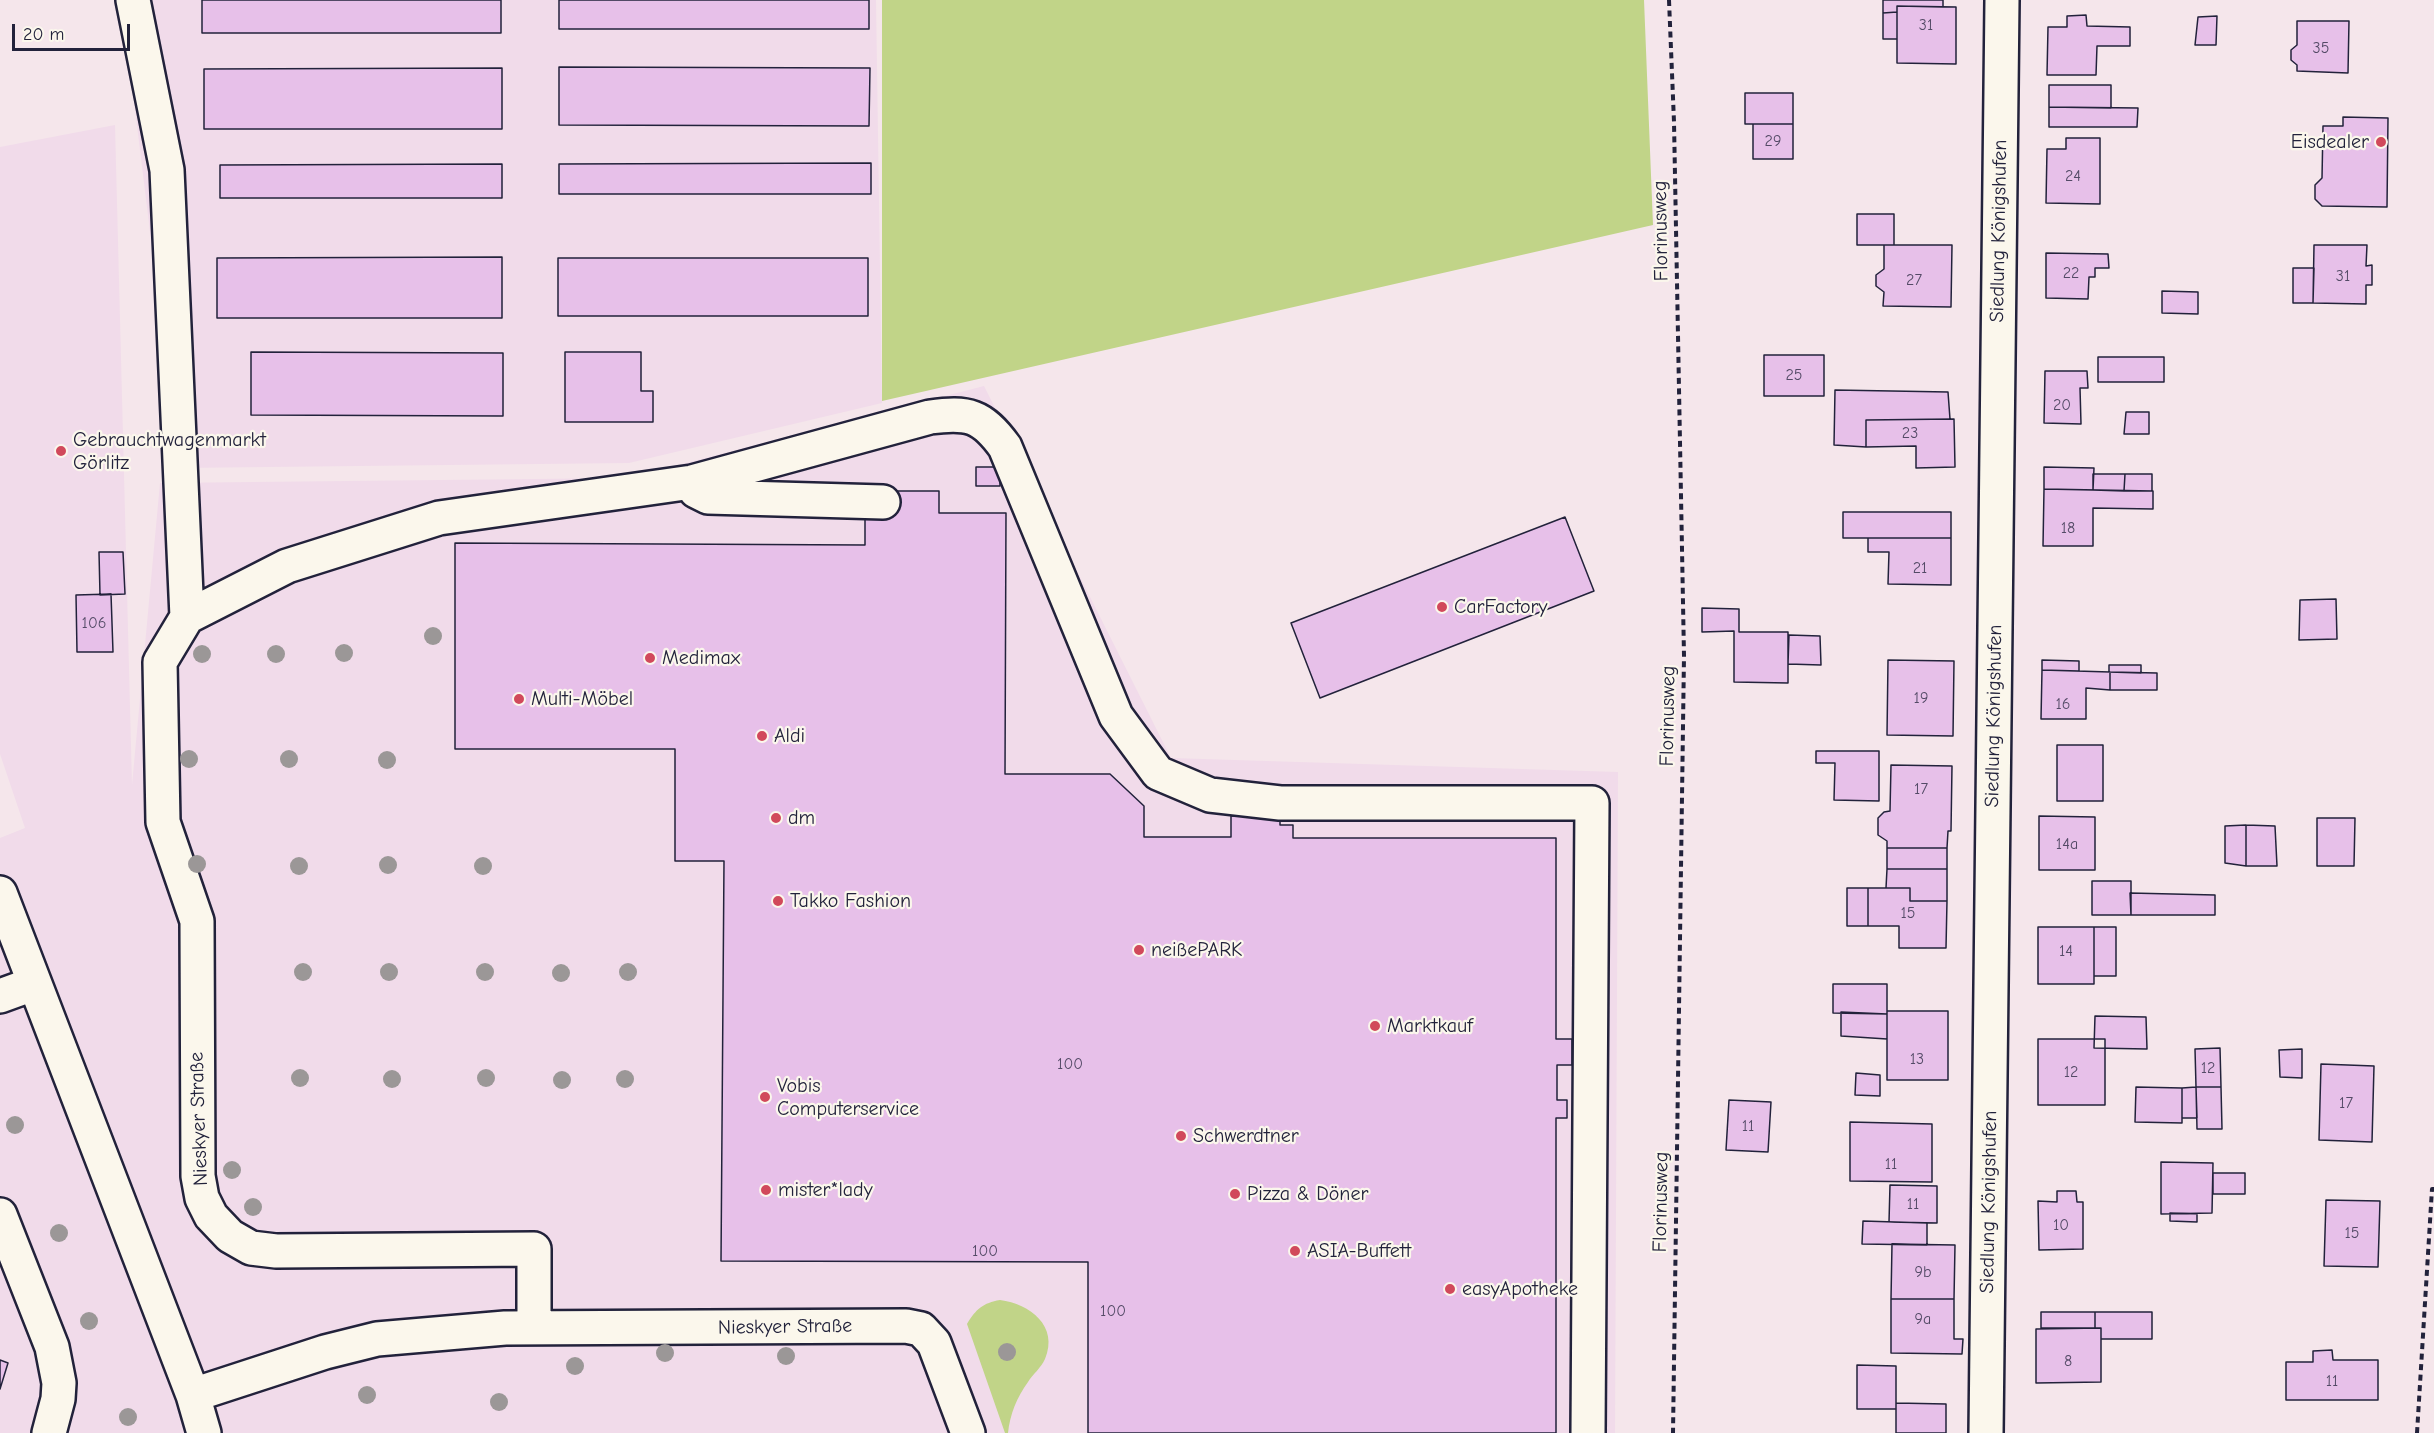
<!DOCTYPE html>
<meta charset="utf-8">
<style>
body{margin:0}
#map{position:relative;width:2434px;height:1433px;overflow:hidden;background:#f5e6eb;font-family:"Comic Neue",sans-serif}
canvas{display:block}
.scale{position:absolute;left:12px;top:24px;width:118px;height:27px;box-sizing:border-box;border:3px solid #22223b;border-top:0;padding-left:8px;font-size:18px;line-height:21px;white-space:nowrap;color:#22223b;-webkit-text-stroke:4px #fbf7ec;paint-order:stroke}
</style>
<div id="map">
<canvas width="2434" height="1433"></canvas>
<div class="scale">20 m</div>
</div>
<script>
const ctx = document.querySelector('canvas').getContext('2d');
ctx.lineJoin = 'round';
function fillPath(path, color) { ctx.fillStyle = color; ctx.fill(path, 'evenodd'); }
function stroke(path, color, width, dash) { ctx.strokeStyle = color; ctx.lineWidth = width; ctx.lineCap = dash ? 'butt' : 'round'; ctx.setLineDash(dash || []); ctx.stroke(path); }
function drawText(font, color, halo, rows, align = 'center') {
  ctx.font = font + ' "Comic Neue",sans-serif'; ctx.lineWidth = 4.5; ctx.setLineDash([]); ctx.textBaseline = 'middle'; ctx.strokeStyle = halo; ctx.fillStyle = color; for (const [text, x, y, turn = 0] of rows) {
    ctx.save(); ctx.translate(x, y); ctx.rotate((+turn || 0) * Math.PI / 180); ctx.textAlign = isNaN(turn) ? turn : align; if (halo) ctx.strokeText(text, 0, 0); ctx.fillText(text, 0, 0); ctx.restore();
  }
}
fillPath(new Path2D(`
 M118,0H876L882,403L629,463L179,468L133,93Z
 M115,125L132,785L160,483L628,478L984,386L1171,758L1618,772L1615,1433H0V838L25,828L0,754V147Z`), '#f1dbea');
fillPath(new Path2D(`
 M882,0H1644L1653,225L882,401Z
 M1000,1300C1030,1304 1059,1326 1045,1359C1041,1368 1033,1374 1028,1382C1017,1397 1010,1414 1008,1433H1005L967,1324C976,1309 983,1303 1000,1300Z`), '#c1d488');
const building = new Path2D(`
 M202,0H501V33H202Z
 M559,0H869V29H559Z
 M1883,0H1943V7L1897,6V12L1883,13Z
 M1897,6L1956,7V64L1897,63Z
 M1897,12V39H1883V13Z
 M2086,15L2087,26L2130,27V46H2097L2096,75H2047L2048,27H2067V16Z
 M2217,16L2216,45H2195L2198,17Z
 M2297,21H2349L2348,73L2297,71V65L2291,60V50L2297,45Z
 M559,67L870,68L869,126L559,125Z
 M502,68V129H204V69Z
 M2049,85H2111V108L2049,107Z
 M1745,93H1793V124H1745Z
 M2049,107L2138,108L2137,127H2049Z
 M2343,117L2388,118L2387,207L2322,206L2315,199V185L2322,178L2323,126H2343Z
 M1753,124H1793V159H1753Z
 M2066,138H2100V204L2046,203L2047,149H2066Z
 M871,163V194H559V164Z
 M502,164V198H220V165Z
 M1857,214H1894V245H1857Z
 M1884,245H1952L1951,307L1883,306L1884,292L1876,286V275L1884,269Z
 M2314,245H2367L2366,266L2372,265V285H2366V304L2313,303Z
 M2046,253L2108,254L2109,268H2095V277H2089L2088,299L2046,298Z
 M502,257V318H217V258Z
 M558,258H868V316H558Z
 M2293,268H2314L2313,303H2293Z
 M2162,291L2198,292V314L2162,313Z
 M251,352L503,353V416L251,415Z
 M565,352H641V391H653V422H565Z
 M1764,355H1824V396H1764Z
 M2098,357H2164V382H2098Z
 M2045,371H2087L2088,388H2080L2081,424L2044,423Z
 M1835,390L1948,392L1950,419L1866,420V447L1834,445Z
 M2126,412H2149V434H2124Z
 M1954,419L1955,467L1916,468V446L1866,447V420Z
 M976,467H1000V486H976Z
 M2044,467L2094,468L2093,490L2044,489Z
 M2093,474H2125L2124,491L2093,490Z
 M2125,474H2152V491H2124Z
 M2044,489L2153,491V509L2093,508V546H2043Z
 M883,491H939V513H1006L1005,774H1110L1144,806V837H1231V816H1280V825H1293V838H1556V1039H1572V1065H1557V1100H1567V1118H1556V1433H1088V1262L721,1261L724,861H675V749H455V543L865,545V512Z
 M1843,512H1951V538H1843Z
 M1565,517L1594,591L1320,698L1291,623Z
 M1868,538H1951V585L1888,584L1889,552H1868Z
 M99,552H123L125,594L100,595Z
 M111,594L113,652H77L76,595Z
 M2336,599L2337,639L2299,640L2300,600Z
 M1702,608L1739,609V632H1788V683L1734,682V631L1702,632Z
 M1789,635L1820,636L1821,665L1788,664Z
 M1888,660L1954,661L1953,736L1887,735Z
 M2042,660L2079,661V671L2042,670Z
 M2109,665H2141V673L2109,672Z
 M2042,670L2110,672V690L2086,688V719H2041Z
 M2110,672L2157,673V690H2110Z
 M2057,745H2103V801H2057Z
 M1816,751H1879V801L1834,800L1835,763H1816Z
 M1891,765L1952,766L1951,831H1948L1947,848H1887V841L1878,835V818L1884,812L1890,811Z
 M2039,816L2095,817V870H2039Z
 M2317,818H2355L2354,866H2317Z
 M2246,825V866L2225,863V826Z
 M2246,825L2275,826L2277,866H2246Z
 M1887,848H1947V869H1887Z
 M1887,869H1947V901H1910V888H1886Z
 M2092,881H2131V915H2092Z
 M1847,888H1868V926H1847Z
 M1868,888H1910V901H1947L1946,948H1899V926H1868Z
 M2130,893L2215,895V915H2131Z
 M2038,927H2094V984H2038Z
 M2094,927H2116V976H2094Z
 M1833,984H1887V1014L1833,1013Z
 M1887,1011H1948V1080H1887Z
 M1841,1012L1887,1014V1039L1841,1036Z
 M2095,1016L2146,1017L2147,1049L2094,1048Z
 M2038,1039H2105V1105H2038Z
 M2220,1048L2221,1087H2196L2195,1049Z
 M2302,1049V1078L2280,1077L2279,1050Z
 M2321,1064L2374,1066L2372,1142L2319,1140Z
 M1856,1073L1880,1075V1096L1855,1095Z
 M2136,1087L2182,1088V1123L2135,1122Z
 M2196,1087L2197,1118H2182V1088Z
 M2196,1087H2221L2222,1129H2197Z
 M1729,1100L1771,1102L1768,1152L1726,1150Z
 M1850,1122L1932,1124V1182L1850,1181Z
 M2161,1162L2213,1163L2212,1213L2161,1214Z
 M2213,1173H2245V1194H2213Z
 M1890,1185L1937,1186V1223L1889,1222Z
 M2057,1191H2076L2077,1202H2083V1249L2039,1250L2038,1201L2057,1202Z
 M2326,1200L2380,1201L2378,1267L2324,1266Z
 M2170,1213L2197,1214V1222L2170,1221Z
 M1863,1221L1927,1223V1245L1862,1244Z
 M1892,1244L1955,1245L1954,1299H1891Z
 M1891,1299H1954V1339H1963L1962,1354L1891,1353Z
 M2041,1312H2095V1328H2041Z
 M2095,1312H2152V1339H2101V1328H2095Z
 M2101,1328V1382L2036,1383V1329Z
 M2332,1350L2333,1360H2378V1400H2286V1362H2313V1351Z
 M0,1360L8,1363L0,1389Z
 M1857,1365L1896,1366V1409H1857Z
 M1896,1403L1946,1404V1433H1896Z`);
fillPath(building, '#e7c0e9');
stroke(building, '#22223b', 1.5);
const minor = new Path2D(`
 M133,0L167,170L187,617
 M692,482L696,491L708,497L883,502
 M187,617L287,566L439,518L692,482L930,417C968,412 982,415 1005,447L1116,716L1158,773L1210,795L1280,803H1592L1588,1433
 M187,617L160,662L163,822L197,921L198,1176L202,1198L211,1216L230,1236L251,1248L276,1251L534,1249V1328
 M0,893L193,1395L204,1433
 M0,996L33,984
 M0,1215L52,1347L59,1383L58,1399L49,1433
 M193,1395L325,1352L377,1339L505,1328L906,1326L921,1329L934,1343L968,1433
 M1986,1433L2002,0`);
stroke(minor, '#22223b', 38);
stroke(new Path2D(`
 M1669,0L1674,122L1684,656L1673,1433
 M2417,1433L2432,1189H2434`), '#22223b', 4, [6, 4.5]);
stroke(minor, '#fbf7ec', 33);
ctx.fillStyle = '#9b9797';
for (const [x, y] of [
 [433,636],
 [344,653],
 [202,654],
 [276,654],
 [189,759],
 [289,759],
 [387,760],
 [197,864],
 [388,865],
 [299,866],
 [483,866],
 [303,972],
 [389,972],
 [485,972],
 [628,972],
 [561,973],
 [300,1078],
 [486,1078],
 [392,1079],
 [625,1079],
 [562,1080],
 [15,1125],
 [232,1170],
 [253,1207],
 [59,1233],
 [89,1321],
 [1007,1352],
 [665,1353],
 [786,1356],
 [575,1366],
 [367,1395],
 [499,1402],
 [128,1417]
]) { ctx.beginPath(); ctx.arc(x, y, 9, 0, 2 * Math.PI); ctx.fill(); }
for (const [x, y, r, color] of [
 [2381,142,6,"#d1495b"],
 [61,451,6,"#d1495b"],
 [1442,607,6,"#d1495b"],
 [650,658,6,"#d1495b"],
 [519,699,6,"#d1495b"],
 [762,736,6,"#d1495b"],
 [776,818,6,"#d1495b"],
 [778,901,6,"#d1495b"],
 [1139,950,6,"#d1495b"],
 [1375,1026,6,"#d1495b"],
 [765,1097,6,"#d1495b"],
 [1181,1136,6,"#d1495b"],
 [766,1190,6,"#d1495b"],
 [1235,1194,6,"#d1495b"],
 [1295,1251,6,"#d1495b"],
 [1450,1289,6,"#d1495b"]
]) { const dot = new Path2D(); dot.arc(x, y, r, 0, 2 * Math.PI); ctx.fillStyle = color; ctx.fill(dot); stroke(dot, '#fbf7ec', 2); }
drawText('16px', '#534a66', null, [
 ["31",1926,25],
 ["35",2321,48],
 ["29",1773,141],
 ["24",2073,176],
 ["22",2071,273],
 ["31",2343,276],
 ["27",1914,280],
 ["25",1794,375],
 ["20",2062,405],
 ["23",1910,433],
 ["18",2068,528],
 ["21",1920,568],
 ["106",94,623],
 ["19",1921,698],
 ["16",2063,704],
 ["17",1921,789],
 ["14a",2067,844],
 ["15",1908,913],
 ["14",2066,951],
 ["13",1917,1059],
 ["100",1070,1064],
 ["12",2208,1068],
 ["12",2071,1072],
 ["17",2346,1103],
 ["11",1748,1126],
 ["11",1891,1164],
 ["11",1913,1204],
 ["10",2061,1225],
 ["15",2352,1233],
 ["100",985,1251],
 ["9b",1923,1272],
 ["100",1113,1311],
 ["9a",1923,1319],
 ["8",2068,1361],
 ["11",2332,1381]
]);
drawText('20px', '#22223b', '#fbf7ec', [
 ["Eisdealer",2369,142,"right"],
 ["Gebrauchtwagenmarkt",73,440],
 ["Görlitz",73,463],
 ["CarFactory",1454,607],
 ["Medimax",662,658],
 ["Multi-Möbel",531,699],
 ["Aldi",774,736],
 ["dm",788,818],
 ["Takko Fashion",790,901],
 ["neißePARK",1151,950],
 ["Marktkauf",1387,1026],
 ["Vobis",777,1086],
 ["Computerservice",777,1109],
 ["Schwerdtner",1193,1136],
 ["mister*lady",778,1190],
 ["Pizza & Döner",1247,1194],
 ["ASIA-Buffett",1307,1251],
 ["easyApotheke",1462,1289]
], 'left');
drawText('20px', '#22223b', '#fbf7ec', [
 ["Florinusweg",1661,231,-91],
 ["Siedlung Königshufen",1999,231,-89],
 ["Florinusweg",1668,716,-89],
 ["Siedlung Königshufen",1994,716,-89],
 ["Nieskyer Straße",199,1119,-92],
 ["Florinusweg",1661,1202,-89],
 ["Siedlung Königshufen",1989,1202,-89],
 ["Nieskyer Straße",785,1327,-1]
]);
</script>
